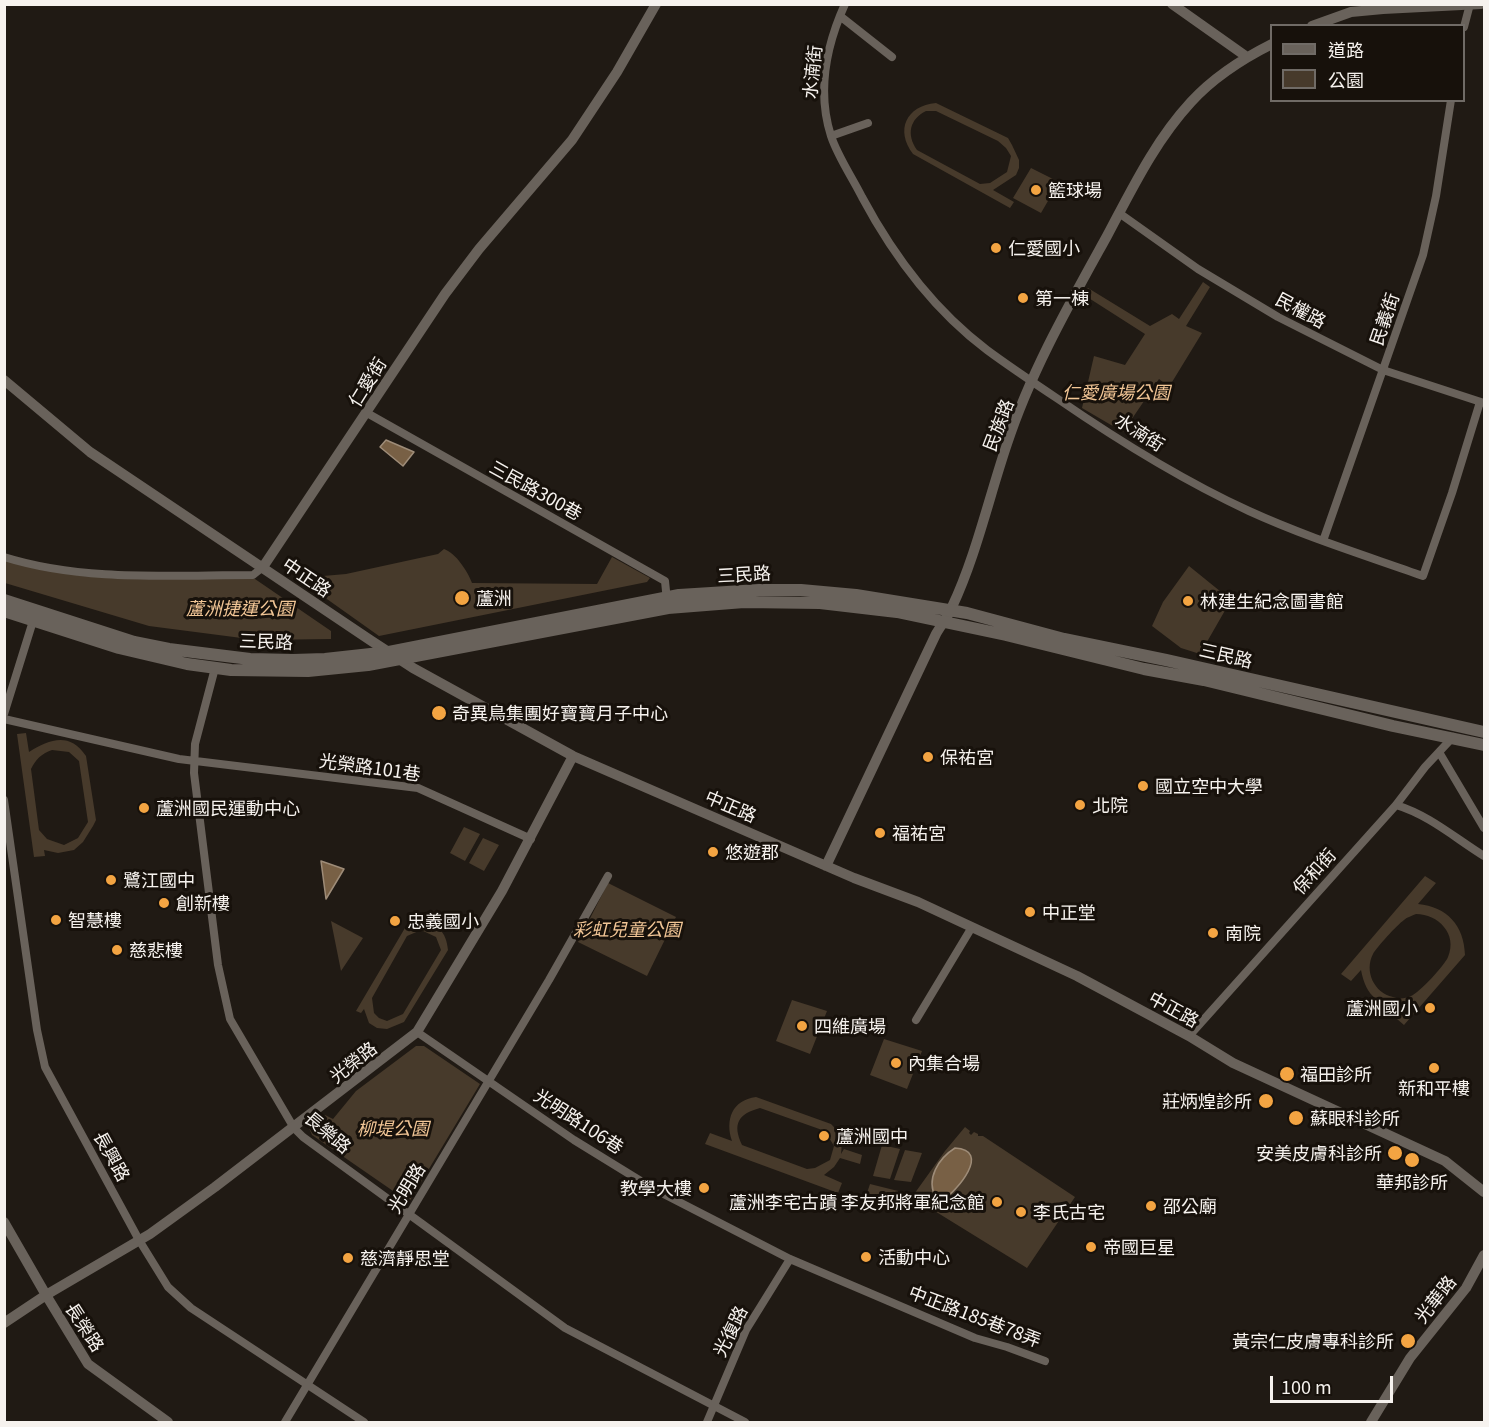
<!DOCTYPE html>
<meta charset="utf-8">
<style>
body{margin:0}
#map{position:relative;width:1489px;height:1427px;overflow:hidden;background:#201a14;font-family:Georgia,"Noto Sans TC",serif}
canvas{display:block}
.frame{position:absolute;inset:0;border:6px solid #f6f2ee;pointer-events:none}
.legend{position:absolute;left:1270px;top:24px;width:195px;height:78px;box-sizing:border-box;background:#17110b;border:2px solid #706b66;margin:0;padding:8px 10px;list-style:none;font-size:18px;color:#f6f2ee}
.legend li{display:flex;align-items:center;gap:12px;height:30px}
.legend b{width:30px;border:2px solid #706b66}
.scale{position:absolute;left:1270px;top:1376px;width:123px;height:27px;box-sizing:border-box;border:3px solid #f6f2ee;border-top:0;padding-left:8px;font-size:18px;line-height:21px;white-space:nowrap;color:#f6f2ee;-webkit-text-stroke:4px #17110b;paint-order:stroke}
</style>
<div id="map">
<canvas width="1489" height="1427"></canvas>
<div class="frame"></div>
<ul class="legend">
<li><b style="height:8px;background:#69625b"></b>道路</li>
<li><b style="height:16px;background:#473a2b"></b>公園</li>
</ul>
<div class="scale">100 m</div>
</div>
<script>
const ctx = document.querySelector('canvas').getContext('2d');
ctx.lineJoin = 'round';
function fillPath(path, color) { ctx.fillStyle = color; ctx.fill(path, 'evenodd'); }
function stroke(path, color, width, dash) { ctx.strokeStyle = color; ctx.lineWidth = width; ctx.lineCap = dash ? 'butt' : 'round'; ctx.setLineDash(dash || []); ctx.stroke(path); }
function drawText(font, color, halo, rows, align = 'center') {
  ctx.font = font + ' Georgia,"Noto Sans TC",serif'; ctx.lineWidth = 6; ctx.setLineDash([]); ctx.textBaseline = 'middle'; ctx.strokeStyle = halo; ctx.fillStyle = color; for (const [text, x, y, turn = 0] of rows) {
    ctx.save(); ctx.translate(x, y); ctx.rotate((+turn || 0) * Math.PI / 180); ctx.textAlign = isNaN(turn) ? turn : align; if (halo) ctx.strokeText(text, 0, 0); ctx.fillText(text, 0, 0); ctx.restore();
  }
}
fillPath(new Path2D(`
 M936,103L1008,138L1012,145L1019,160V168L1016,175L993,190L1014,202L1010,208L913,154C895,130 906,106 936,103ZM926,111H936L998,141L1006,148L1011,156L1007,172L990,183L980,184L917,150C906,134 910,119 926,111Z
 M1031,168L1059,182L1041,213L1013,198Z
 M1203,282L1210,287L1186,326L1202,333L1169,387L1159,379L1123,432L1082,408L1094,356L1125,365L1145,334L1084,295L1088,288L1150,326L1172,314L1179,319Z
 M444,549C456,553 468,572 472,583L597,584L612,557L650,578L647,582L379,636L310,587L323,576L346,574L438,554Z
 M4,557L81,576L255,579L331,631V639L257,640L149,626L5,583Z
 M1189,566L1231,600L1200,654L1181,648L1152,626L1163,602Z
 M26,733L29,752C49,740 69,731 86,756L96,820L93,826L83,842L74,850L58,853L44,850L45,856L34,857L17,734ZM52,750L69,752L79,761L88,822L78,838L64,845L47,839L39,830L31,769C36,759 41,754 52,750Z
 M464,827L480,834L465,861L450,853Z
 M483,838L499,845L484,871L469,863Z
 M1425,876L1436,883L1418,904C1447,907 1464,925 1465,955L1404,1025L1397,1019L1404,1010C1379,1005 1366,997 1361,970L1351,981L1341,974ZM1416,914C1438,914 1458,934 1448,957C1445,965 1419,993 1411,996C1405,999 1398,999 1393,997C1374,993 1364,971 1373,954C1377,947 1397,925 1404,920C1407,917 1412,916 1416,914Z
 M608,883L676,917L647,976L578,942Z
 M415,911L420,914L413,925C433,922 446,927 448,950L404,1022L387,1029L377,1028L369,1023L364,1009L361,1013L356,1011ZM421,930L436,937L441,950L403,1014L387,1021L379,1018L374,1013L372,998L407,936Z
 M331,921L363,938L341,971Z
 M792,1000L827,1011L810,1054L776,1041Z
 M884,1039L922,1051L907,1089L870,1075Z
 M416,1046H424L480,1084L409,1202L312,1135L309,1128L325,1115L333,1119L356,1091Z
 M756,1097L831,1124C840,1133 843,1141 841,1154L844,1149L862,1155L860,1164L840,1158L834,1167L824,1175L842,1183L838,1193L705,1144L710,1133L732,1141C725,1120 732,1100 756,1097ZM760,1108L825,1131L834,1146L830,1160L815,1168L807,1169L742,1145C732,1124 738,1114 760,1108Z
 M965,1127L970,1131L969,1133L971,1135L974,1132L978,1134V1136H983L1075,1197L1027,1268L912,1197L945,1151Z
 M882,1145L900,1149L890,1179L873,1176Z
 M905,1150L922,1153L911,1182L894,1180Z
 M870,1184L902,1192L896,1209L865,1199Z`), '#473a2b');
const water = new Path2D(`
 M386,440L414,452L403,466L380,447Z
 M321,861L344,869L326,899Z
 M955,1148C992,1150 957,1191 943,1200L936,1198C925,1179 939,1158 955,1148Z`);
fillPath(water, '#786045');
stroke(water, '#9e8c78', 1.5);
stroke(new Path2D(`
 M845,4C826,46 817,92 831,136C838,157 852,177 862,197C893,255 934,310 987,350C1010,367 1034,383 1058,399C1119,441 1182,480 1249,511C1306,537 1364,555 1423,576L1452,493L1480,402
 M840,16L892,57
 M1464,27L1470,4
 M831,136L868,123
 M1119,213L1198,269L1278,317L1383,370L1484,403
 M367,413L665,581L667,601
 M1323,541L1423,255L1436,196L1451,100
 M4,557C84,582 171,575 253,575L263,567
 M215,668L195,744L194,773L218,965L230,1019L294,1128L303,1137L565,1328L745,1422
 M4,714L33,621
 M4,719L179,759L418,788L531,839
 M1439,752L1484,828
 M4,800L37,1030L45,1067L139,1240L168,1287L191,1308L364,1422
 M1396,805C1429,815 1455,838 1484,856
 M916,1020L972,927
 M417,1032L574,1140L652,1188L790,1259L975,1338L1007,1347L1045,1361
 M1189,1036L1396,805L1425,767L1453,737
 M285,1422L549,980L608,876
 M707,1422L746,1330L790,1259`), '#69625b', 8);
stroke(new Path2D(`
 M1172,4L1247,57
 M1312,26L1351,12L1383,9L1481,4
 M4,380L90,452L370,640L413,668L573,756L854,878L918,902L1077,976L1189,1036L1233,1063L1445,1161L1484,1192
 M263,567L445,294L479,249L572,140L617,72L656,4
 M826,866L936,634C941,625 948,617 952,607C976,556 989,497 1007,444C1031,371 1070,303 1107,236C1132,189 1155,141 1191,102C1213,78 1242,59 1272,44
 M4,1222L46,1295L88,1364L168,1422
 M4,1323L46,1295L150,1234L215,1187L417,1032L502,891L573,756
 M1371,1422L1410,1358L1466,1288L1484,1255`), '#69625b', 10);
stroke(new Path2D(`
 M4,600L134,642L169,649L250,659L293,660L325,659L389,652L679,595L759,590H801L856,595L967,613L1064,639L1166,660L1484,732
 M4,611L119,648L187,664L231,670L308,671L368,665L668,608L744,602L820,603L897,612L1006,635L1144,669L1204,680L1393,726L1484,745`), '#69625b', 12);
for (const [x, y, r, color] of [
 [1036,190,6,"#f3a442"],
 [996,248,6,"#f3a442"],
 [1023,298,6,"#f3a442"],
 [462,598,8,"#f3a442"],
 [1188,601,6,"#f3a442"],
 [439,713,8,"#f3a442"],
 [928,757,6,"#f3a442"],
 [1143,786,6,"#f3a442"],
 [1080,805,6,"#f3a442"],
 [144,808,6,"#f3a442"],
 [880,833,6,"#f3a442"],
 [713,852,6,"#f3a442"],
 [111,880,6,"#f3a442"],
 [164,903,6,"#f3a442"],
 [1030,912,6,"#f3a442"],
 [56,920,6,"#f3a442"],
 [395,921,6,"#f3a442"],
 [1213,933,6,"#f3a442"],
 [117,950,6,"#f3a442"],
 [1430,1008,6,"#f3a442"],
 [802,1026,6,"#f3a442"],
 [896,1063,6,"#f3a442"],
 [1434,1068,6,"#f3a442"],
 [1287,1074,8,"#f3a442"],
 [1266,1101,8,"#f3a442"],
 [1296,1118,8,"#f3a442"],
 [824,1136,6,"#f3a442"],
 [1395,1153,8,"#f3a442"],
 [1412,1160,8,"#f3a442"],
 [704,1188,6,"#f3a442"],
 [997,1202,6,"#f3a442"],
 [1151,1206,6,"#f3a442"],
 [1021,1212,6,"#f3a442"],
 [1091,1247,6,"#f3a442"],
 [866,1257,6,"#f3a442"],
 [348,1258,6,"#f3a442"],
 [1408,1341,8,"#f3a442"]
]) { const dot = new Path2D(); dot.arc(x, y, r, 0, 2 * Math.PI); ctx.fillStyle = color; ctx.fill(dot); stroke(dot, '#17110b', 2); }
drawText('18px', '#f6f2ee', '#17110b', [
 ["水湳街",812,72,-84],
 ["民權路",1301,310,28],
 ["民義街",1384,319,-71],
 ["仁愛街",367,382,-58],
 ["民族路",998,425,-69],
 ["水湳街",1140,432,32],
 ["三民路300巷",536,490,29],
 ["三民路",744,574,-3],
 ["中正路",307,577,34],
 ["三民路",266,641,2],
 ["三民路",1226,655,13],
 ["光榮路101巷",370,767,8],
 ["中正路",731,806,23],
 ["保和街",1314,871,-48],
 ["中正路",1174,1009,29],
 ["光榮路",353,1062,-38],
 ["光明路106巷",579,1121,33],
 ["長樂路",328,1132,40],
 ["長興路",112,1156,61],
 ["光明路",406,1188,-59],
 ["光華路",1435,1299,-52],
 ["中正路185巷78弄",975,1316,21],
 ["長榮路",85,1327,57],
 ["光復路",730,1331,-64]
]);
drawText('18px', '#f6f2ee', '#17110b', [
 ["籃球場",1048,190],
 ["仁愛國小",1008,248],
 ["第一棟",1035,298],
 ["蘆洲",476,598],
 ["林建生紀念圖書館",1200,601],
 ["奇異鳥集團好寶寶月子中心",452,713],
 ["保祐宮",940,757],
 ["國立空中大學",1155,786],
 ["北院",1092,805],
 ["蘆洲國民運動中心",156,808],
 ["福祐宮",892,833],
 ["悠遊郡",725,852],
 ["鷺江國中",123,880],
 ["創新樓",176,903],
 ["中正堂",1042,912],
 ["智慧樓",68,920],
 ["忠義國小",407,921],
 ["南院",1225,933],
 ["慈悲樓",129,950],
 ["蘆洲國小",1418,1008,"right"],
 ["四維廣場",814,1026],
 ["內集合場",908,1063],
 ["福田診所",1300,1074],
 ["新和平樓",1434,1088,"center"],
 ["莊炳煌診所",1252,1101,"right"],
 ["蘇眼科診所",1310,1118],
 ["蘆洲國中",836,1136],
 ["安美皮膚科診所",1382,1153,"right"],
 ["華邦診所",1412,1182,"center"],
 ["教學大樓",692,1188,"right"],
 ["蘆洲李宅古蹟 李友邦將軍紀念館",985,1202,"right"],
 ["邵公廟",1163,1206],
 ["李氏古宅",1033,1212],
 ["帝國巨星",1103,1247],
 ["活動中心",878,1257],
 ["慈濟靜思堂",360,1258],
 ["黃宗仁皮膚專科診所",1394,1341,"right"]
], 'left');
drawText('italic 18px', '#f2c696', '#17110b', [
 ["仁愛廣場公園",1116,392],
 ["蘆洲捷運公園",240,608],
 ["彩虹兒童公園",627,929],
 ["柳堤公園",393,1128]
]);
</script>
